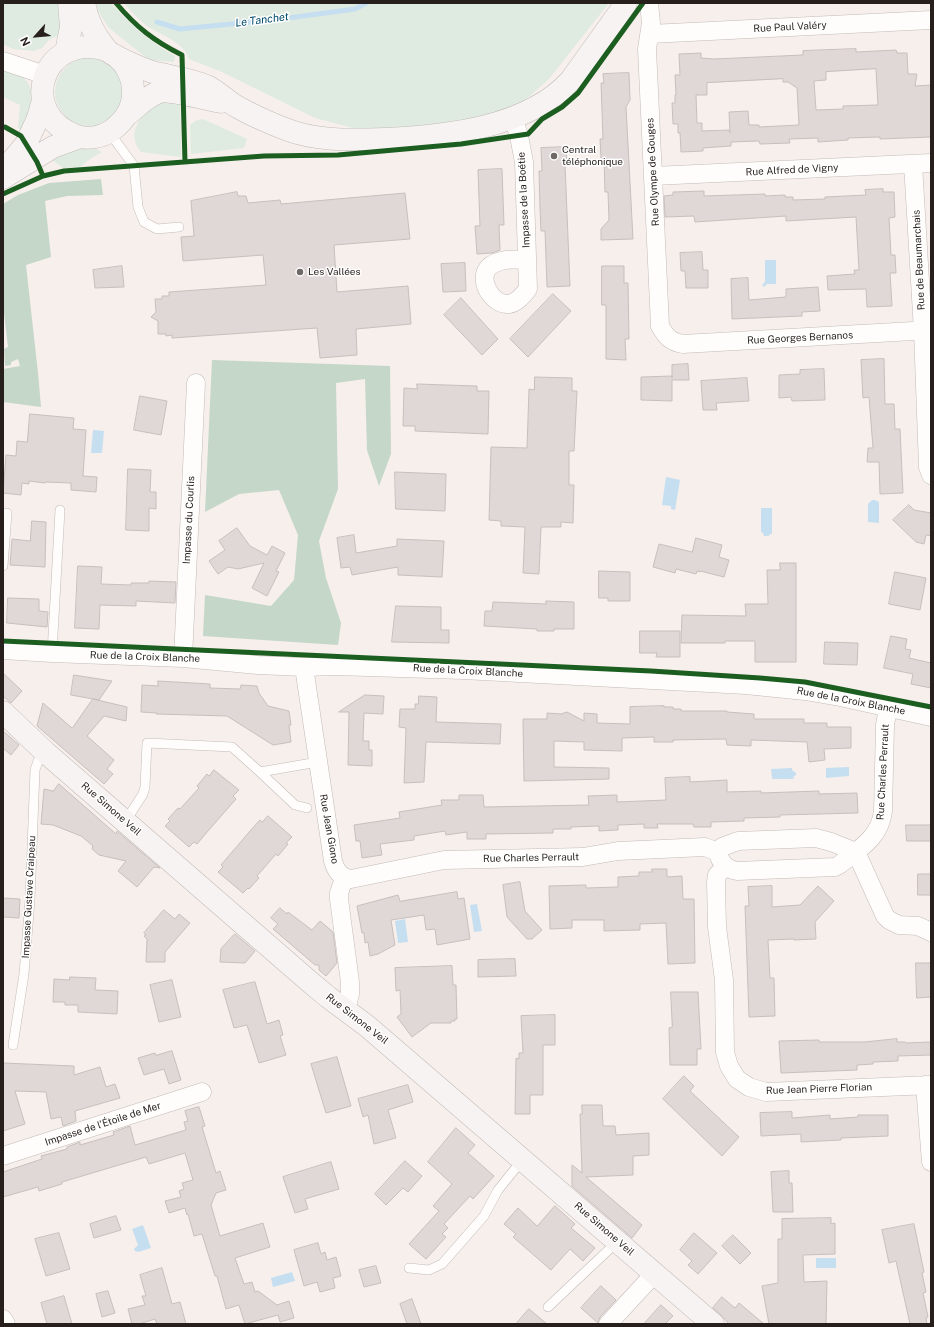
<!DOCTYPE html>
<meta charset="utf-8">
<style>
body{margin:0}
#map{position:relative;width:934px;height:1327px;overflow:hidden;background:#f7efeb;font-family:"Public Sans",sans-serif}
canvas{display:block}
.frame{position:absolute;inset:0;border:4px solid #261f1b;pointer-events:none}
.north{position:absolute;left:16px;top:16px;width:40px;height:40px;-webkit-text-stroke:3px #fff;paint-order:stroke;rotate:243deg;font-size:11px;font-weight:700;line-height:16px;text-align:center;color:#261f1b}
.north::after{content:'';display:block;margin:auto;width:14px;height:18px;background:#261f1b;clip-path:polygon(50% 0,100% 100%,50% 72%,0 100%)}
</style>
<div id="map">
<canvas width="934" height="1327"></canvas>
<div class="frame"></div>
<div class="north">N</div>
</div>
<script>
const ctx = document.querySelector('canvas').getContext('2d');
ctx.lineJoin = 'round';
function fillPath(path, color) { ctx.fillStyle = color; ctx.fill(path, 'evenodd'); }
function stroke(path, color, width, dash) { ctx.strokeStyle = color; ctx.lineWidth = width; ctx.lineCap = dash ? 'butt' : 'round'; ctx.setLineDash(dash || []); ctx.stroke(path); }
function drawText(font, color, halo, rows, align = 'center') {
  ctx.font = font + ' "Public Sans",sans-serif'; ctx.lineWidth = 3; ctx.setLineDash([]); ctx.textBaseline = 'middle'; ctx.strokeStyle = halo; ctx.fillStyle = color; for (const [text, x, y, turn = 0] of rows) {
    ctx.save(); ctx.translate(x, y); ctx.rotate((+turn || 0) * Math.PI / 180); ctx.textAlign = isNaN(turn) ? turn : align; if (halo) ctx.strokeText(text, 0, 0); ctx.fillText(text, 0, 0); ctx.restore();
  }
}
fillPath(new Path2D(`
 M3,3H61L62,30L59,35L49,40L42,48L34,51L13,49L3,44Z
 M96,3H109L113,5C133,28 150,41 175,56L174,62L149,60L109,28L99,13Z
 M124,3H609L549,79L523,102L497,112L466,122L428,127L357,129L315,118L222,72L189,59C184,42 161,35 147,26C139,20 131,11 124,3Z
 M55 92a34 34 0 1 1 68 0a34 34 0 1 1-68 0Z
 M3,69C10,71 20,73 25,79C39,94 30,116 27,133L18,128L20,105L3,97Z
 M156,102H180L181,157L141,152C125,133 141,116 156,102Z
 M203,119L247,139L244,148L191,154L190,125L197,120Z
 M96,149L102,152L90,159L80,167L63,168L48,157L67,150Z`), '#dfebe0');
fillPath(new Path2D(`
 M101,179L103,195L67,196L45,201L51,257L26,265L38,373L41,407L3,402V369L20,366L18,359L11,362V365L5,366L4,349L8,347L4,313L3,312V204L18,195L49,183Z
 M212,360L390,366L391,454L379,486L367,450L365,379L336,383L338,489L319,541L326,578L341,623L338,645L203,636L205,595L271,606L294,580L298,535L279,490L239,494L205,512Z`), '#c4d7c8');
fillPath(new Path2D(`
 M765,260H776V284H767L764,287L762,285L765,282Z
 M93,430L104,431L102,453H91Z
 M666,477L680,480L675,510L671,509V506L662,505Z
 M872,500H875L879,502V523L868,522V504Z
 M761,508H772V534H770L769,536H764L763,533L761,532Z
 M849,767V776L826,778V768Z
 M792,768V770L796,773V775L793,777L794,779H772L771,769Z
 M477,904L482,931L474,932L470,905Z
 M405,919L408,942L398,943L395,921Z
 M143,1225L151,1248L138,1252L135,1251L134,1249L138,1245L132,1229Z
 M816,1258H836V1268H816Z
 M292,1272L295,1281L273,1287L271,1278Z`), '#c5dff1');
stroke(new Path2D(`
 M157,22L180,29L273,20L355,9L366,3`), '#c5dff1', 5);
const building = new Path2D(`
 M856,49V52L896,50L897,53H907L908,74H917L915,86L931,85V137L880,139V137L848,138V140L818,142V138L789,139L790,143L760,144L759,141L731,142V146L703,148V151L681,152L680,133H678V124H673L672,103H675V95H676L675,75H680L679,54L701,53V58L714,59L803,55V51ZM876,69L878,105L843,106V109L816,110L814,81L826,80V72ZM783,79V82H788L797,88L799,125L759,127V125H749L748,111L729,112L730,133L729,130L702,131V123H697L696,95H707V83Z
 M629,73L630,100L626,107L633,239L601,240V229L609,220L608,192H605L604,158H601L600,139H603L601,83H604L603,74Z
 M566,147L567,164H565L570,286L547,287L545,231H541L540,208L539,171H542L541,148Z
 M502,169L504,225H499L500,250L492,253L477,254L475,226H480L478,170Z
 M883,189V192H894L895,217L889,218L891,255H895L896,273H890L892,306L867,307L866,289L828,290L827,276L855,274L854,270H859L856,217L786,221V216L695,222L694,216L665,217L664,196L673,195V192L704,191V196L765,194V196L785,195V197H793V200L825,199V197L866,195L865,190Z
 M237,192L238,196H246L248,203L280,200L281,204L405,193L410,239L334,245L337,292L408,286L411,324L356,329L357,355L320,358L317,328L172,338V335L166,336V334H158V321L151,317L156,312L155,299H162V296H169V292L266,285L263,255L183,261L181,237L194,236L191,201Z
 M702,252L703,270H708V288H686L685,271H681L680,253Z
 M465,263L466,291L443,292L441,264Z
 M122,266L124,287L95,288L93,270Z
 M602,266H624V283H628L629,339H625L626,360L606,359V305H602Z
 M748,278L749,300L786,297V289L818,287L820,311L802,312V316L732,319L731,279Z
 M553,294L571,311L528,357L510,339Z
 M461,298L498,339L482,355L444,315Z
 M884,359L885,404H894L895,429H900L903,493L880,494L879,462H867L868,448H873L869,397L863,398L861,360Z
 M688,364L689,380H672V401L641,400V377L672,376V378V365Z
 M824,369L825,400L792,401L791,397L779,398V375L800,374V370Z
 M535,377L572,378V391H577L574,451H569V485H574L573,523L561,522V527H541L539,574L523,573L525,527L501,526V521L489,520L491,447L527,448L529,389L534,390Z
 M747,378L749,401L716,403L717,410H703L701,381Z
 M417,384L477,386V391H489L488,434L415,431V426H403L404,388L417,389Z
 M140,396L167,401L161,435L134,430Z
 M30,414L74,418L73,429L86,430L83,476L97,477L96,492L71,490V483L45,482V483L29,481V484L22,483L21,495L3,493L6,455L16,456L17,441L27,442Z
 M128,469L151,470L150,492H156V509L149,508V531L126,530Z
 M395,472L446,474L445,511L396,509Z
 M909,505L914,510L931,513V536L926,535L924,544L916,542L893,520Z
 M32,521L46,522L45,567L10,565L12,539L30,541Z
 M237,528L250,546L267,555L272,546L285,553L276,571L279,572L267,596L252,588L264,563L238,569L228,567L218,574L209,561L225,550L219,541Z
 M354,535L356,553L397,546V539L444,541L442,577L398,575V567L352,575L350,567L341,568L337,538Z
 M696,538L722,545L719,557L729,560L724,577L700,571V572L697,571L696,574L676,569L675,573L653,567L659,544L692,552Z
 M780,563H796V662H755V641H725V643H681L682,615L746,616L745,604H768L767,570H780Z
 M78,566L102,567L101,584L131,585V583H149V581L176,582L175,603L136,601V606L100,605L99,629L75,628Z
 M599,571L630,572V601H608V598H599Z
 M895,572L926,578L920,610L889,604Z
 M8,598L39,599V611L48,612L47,627L7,623Z
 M546,601L574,602V629H554V631H537V629L484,626L485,611H492L493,602L546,604Z
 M396,606L441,607V630H449V643L392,642Z
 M640,631H680V657H656L657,653H640Z
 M891,636L907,639L905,649L911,650L909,658L931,663V688L911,684L913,674L884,668Z
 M825,642L858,643L857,665L824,664Z
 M3,673L22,691L11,703L3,696Z
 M74,675L112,681L99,700L71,695Z
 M158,681L210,684V688L240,689L241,685L257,686L259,693L268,706L289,711L291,725H289L291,742L273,745L227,716L156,714L157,713L141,712L142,685L158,686Z
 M365,695L384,696L383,714L364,713L363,741H369V750H372V766L348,765L349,712H339Z
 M419,696L437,697L436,722L501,724L500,744L426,742L424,782L404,783L406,728L399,727L400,709H415V704H418Z
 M93,699L127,707L126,721L104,716L87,736L114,760L107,769L113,774L104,784L37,726L43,703L72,728Z
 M664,706V707H673V709H681V711H727V712L754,714V719H804V723H827V727H851V748L824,749L825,760L809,762L807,742L751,740V746L727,745L726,739L673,740V742H654V737L622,738V751L584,750V742L554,741V767L609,768V779L524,781L523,719H547V713L561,714L567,712L584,721V713L597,714V723L630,724V707Z
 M3,731L19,745L11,755L3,748Z
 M214,770L239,790L233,796L236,799L208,831L197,844L194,842L189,847L165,826L170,821L168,819L178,808L180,809L199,788L197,786L207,774L209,776Z
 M690,777V782L727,780V792L761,791V793L819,791V794L857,793L858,813L780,815V817L744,818V821L711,822V827H694L693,824H657L658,828H644V824L618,825V830L599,831V826L571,827V829H553V833L486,834V839H467V832L446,835L445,831L414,836V840L380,844L382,855L362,858L360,841H356L354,825L400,818L399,812L442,805L441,800H459V795H483L484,807L589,805L588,796L617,795V802L666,800L665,778Z
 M59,784L116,834L117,831L160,868L154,867L137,887L118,871L126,861L99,855L92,849L93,846L81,836L53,825L41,824L44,789L53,791Z
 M268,816L292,837L286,843L288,844L278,856L276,854L257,876L259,878L249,889L248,888L243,893L218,872L223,867L221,865L250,831L260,820L262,822Z
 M906,825H931V841H907Z
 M652,869H667V877L682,876L683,899H694L695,963L668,964L666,923L640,924V930L604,931V920H572V928L550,929L549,886L586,885V888L618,887V877L639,876V872H652Z
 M918,874H931V895H918Z
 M520,882L525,911L542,930L532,939H527L507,917L503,885Z
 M772,886V907L800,905L818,886L834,901L815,922L816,939L794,940V939L768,940L770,978H774L775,1016L749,1017L745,906H749L748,887Z
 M457,892L458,899L464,898L470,939L437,945L435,929L426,930L424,915L391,920L395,945L378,954L370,956L368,942L365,943L364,933H362L357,906L398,895L400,901Z
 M3,898L20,899L19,918L3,917Z
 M280,908L287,914L288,912L312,930L320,921L333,932L337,963L326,976L319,970V965H315L273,929L278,924L271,918Z
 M164,910L175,919L179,914L190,923L165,952V962H146L147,939L144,936L146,935L144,933Z
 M235,934L255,951L245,963L220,962L221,949Z
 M515,959L516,976L478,977V960Z
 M916,963H931V997L917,998Z
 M452,966L453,985H456L457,1019H455V1021H451V1023H431L412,1037L397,1017L401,1014L400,990L396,991L395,968Z
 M70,977L96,978L95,990L118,991L117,1014L78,1012V1005H65V1002H53L54,979L69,980Z
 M172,980L181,1017L159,1022L150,985Z
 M255,982L267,1024L279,1020L283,1035L280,1036L286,1055L259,1063L247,1025L234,1028L223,990Z
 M671,992H698L701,1049H697V1065H670L669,1028L672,1027Z
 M555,1015V1045H543V1095H530V1114H515L516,1058L519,1059V1053H523L521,1016Z
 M897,1039V1042H905L906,1043L931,1042V1055L898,1056V1061L873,1062V1064L857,1065V1070L781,1073L779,1041L819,1040V1042H864Z
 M172,1051L181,1080L169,1084L164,1069L144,1075L138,1058L155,1053L156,1055Z
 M337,1057L351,1106L326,1113L311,1064Z
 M3,1063L74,1066V1075L100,1067L106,1087L115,1084L120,1098L75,1111L76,1121L63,1126L61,1117L51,1119L46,1092L15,1091L25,1124L3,1131Z
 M684,1076L694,1086L690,1091L739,1137L722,1156L663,1099Z
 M408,1085L413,1102L388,1110L396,1138L374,1144L368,1115L363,1117L358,1099Z
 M582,1105H602L603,1126H615L616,1135L649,1133V1155L633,1156V1175L586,1177L642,1225L632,1238L572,1186V1165L582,1173L580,1114H582Z
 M199,1107L205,1126L202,1127L216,1173L220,1171L226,1190L216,1193L211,1205L220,1236L263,1223L270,1247L235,1258L244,1284L252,1282L255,1292L258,1291L277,1305L289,1301L294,1318L280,1322L278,1315L245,1324L239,1305L226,1309L217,1276H215L202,1234L194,1236L188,1214L187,1215L185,1208L169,1213L165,1201L181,1197L179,1191L184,1189L182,1183L193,1180L185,1153L149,1164L146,1157L62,1182V1184L39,1191L38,1187L3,1197V1172L42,1159L41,1156L67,1149V1147L80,1142V1145L114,1135L113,1132L130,1126L135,1145L186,1130L184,1122L188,1121L185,1111Z
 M792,1112V1118L830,1115V1119L858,1117V1115H888V1136L841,1138V1140L801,1142V1134L761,1136L760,1113Z
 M456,1128L475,1145L468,1153L494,1176L473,1199L470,1196L444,1224L448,1228L442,1234L446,1237L426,1259L409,1244L439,1211L433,1206L452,1184L428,1162Z
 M405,1161L422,1176L408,1192L403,1188L386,1205L375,1194Z
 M331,1162L339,1189L305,1199L308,1209L295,1213L283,1177Z
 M789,1171V1183H792L793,1212H773L771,1172Z
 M555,1206L575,1224L571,1228L595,1248L583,1261L570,1249L551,1270L513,1237L516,1234L504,1224L518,1208L537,1226Z
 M116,1216L121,1230L94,1238L90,1224Z
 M831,1218V1224L835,1223V1254L803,1255L804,1282L827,1281L826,1324H769L762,1286L778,1283V1239H782V1219Z
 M914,1224L924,1272L922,1273L926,1292L923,1293L928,1317L926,1318L927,1324H910L896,1261L889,1263L882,1230Z
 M59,1233L70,1269L46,1276L35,1239Z
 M694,1233L717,1253L698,1274L688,1265L692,1261L680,1250Z
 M733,1235L751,1253L740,1264L722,1246Z
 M318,1243L321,1254L325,1252L327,1260L336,1257L341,1276L333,1278L335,1288L320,1292L317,1282L304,1286L294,1250Z
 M376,1266L381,1283L364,1287L359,1270Z
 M162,1268L172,1304L180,1302L186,1324H157L155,1319L139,1324H132L128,1309L145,1305L142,1296H146L140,1275Z
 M601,1286L616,1300L600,1317L598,1323L581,1308Z
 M108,1291L115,1313L102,1317L96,1294Z
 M64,1296L72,1324H47L41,1303Z
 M722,1297L735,1308L739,1303L764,1324H729L721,1315L713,1308Z
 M412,1299L421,1324H407L400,1304Z
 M661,1305L673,1316L665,1324H644Z
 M529,1309L547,1324H516Z`);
fillPath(building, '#e0d8d6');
stroke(building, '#c7bfbc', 1);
const lane = new Path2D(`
 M109,132L134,166L138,207L144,222L157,229L179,227
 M3,566L7,513
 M52,653L60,510
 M260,772L295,805L307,808
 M125,822L143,794L145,787L147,743L232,747L260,772L318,762
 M13,1045L24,974L30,900L35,770L38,761L44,752
 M409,1268L429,1270L442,1264L484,1216L498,1190L523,1159
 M548,1307L618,1241`);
const street = new Path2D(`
 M649,3L651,23L647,49L660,326C666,337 671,342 683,344L931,330
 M650,34L931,20
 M3,61L45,75
 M513,117L519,136L524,162L528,289C523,295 517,303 509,304C492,305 478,281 488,268C497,258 515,259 526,260
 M913,164L923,331L928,467L931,475
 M653,176L931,163
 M3,650L52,653L183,658L258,665L304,667L336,666L463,670L746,685L805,691L840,697L931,717
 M183,658L196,383
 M304,667L333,861C336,871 340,877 351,879L444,860L583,857L618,851L705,847L718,852C720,863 726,869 737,871L835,867L839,865C859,849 880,838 883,811L885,725L888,708
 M718,852L722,847L738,841L816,838L831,842L856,852L885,916L889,920L899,925L918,926L931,932
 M726,866L717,875L716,882L717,927L724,980L725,1052L729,1066L737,1079L749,1087L766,1092L931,1085
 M344,878L339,893V899L350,982V994L346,1010
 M925,1085L931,1162
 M3,1156L202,1092
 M3,1319L6,1324
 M608,1324L655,1273`);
const secondary = new Path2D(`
 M84,3C87,20 95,36 106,49C108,52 112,54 116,56C126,64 133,77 133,90C134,107 125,121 111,131C102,137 87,140 77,136C15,114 43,30 107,50
 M66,52L71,27L69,3
 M117,57C130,63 143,70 156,73C174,77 192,79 209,87C218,92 225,99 234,105C251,115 278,127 297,133C326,141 356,140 385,139C446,136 528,128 571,80L626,3
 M128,114C137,107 147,96 159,92C168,89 209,100 221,102
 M4,170L26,144L38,118L43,100
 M3,178L53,147L80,137
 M3,712L45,752L310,982L328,997L367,1026L713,1324`);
stroke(lane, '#c2bbb7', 10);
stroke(street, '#c2bbb7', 19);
stroke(secondary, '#c2bbb7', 23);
stroke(lane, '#fefdfc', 9);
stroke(street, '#fefdfc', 18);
stroke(secondary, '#f7f3f3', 22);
stroke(new Path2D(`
 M116,3C136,27 154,41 182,55L185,162
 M5,127L21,136L37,162L43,176
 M3,194L43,176L64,171L264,156L338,155L461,144L528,134L542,119L562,107L578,93L643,3
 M3,641L651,671L760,678L805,682L931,707`), '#1b5e20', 5);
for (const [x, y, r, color] of [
 [554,156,4,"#6f6864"],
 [300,272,4,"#6f6864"]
]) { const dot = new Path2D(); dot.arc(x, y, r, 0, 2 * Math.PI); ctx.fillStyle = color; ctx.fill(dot); stroke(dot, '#fff', 1.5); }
drawText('10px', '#261f1b', '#fff', [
 ["Rue Paul Valéry",790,27,-3],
 ["Rue Alfred de Vigny",792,170,-3],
 ["Rue Olympe de Gouges",653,172,-93],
 ["Impasse de la Boétie",524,200,-93],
 ["Rue de Beaumarchais",919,260,-93],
 ["Rue Georges Bernanos",800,338,-3],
 ["Impasse du Courlis",189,520,-87],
 ["Rue de la Croix Blanche",145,657,2],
 ["Rue de la Croix Blanche",468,671,3],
 ["Rue de la Croix Blanche",851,701,11],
 ["Rue Charles Perrault",883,772,-87],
 ["Rue Simone Veil",111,809,41],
 ["Rue Jean Giono",329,829,80],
 ["Rue Charles Perrault",531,858,-1],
 ["Impasse Gustave Craipeau",29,897,-87],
 ["Rue Simone Veil",357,1019,38],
 ["Rue Jean Pierre Florian",819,1089,-2],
 ["Impasse de l'Étoile de Mer",103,1124,-18],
 ["Rue Simone Veil",604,1229,41]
]);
drawText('10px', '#261f1b', '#fff', [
 ["Central",562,150],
 ["téléphonique",562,162],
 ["Les Vallées",308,272]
], 'left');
drawText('italic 11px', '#014b6e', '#fff', [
 ["Le Tanchet",262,20,-7]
]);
</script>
